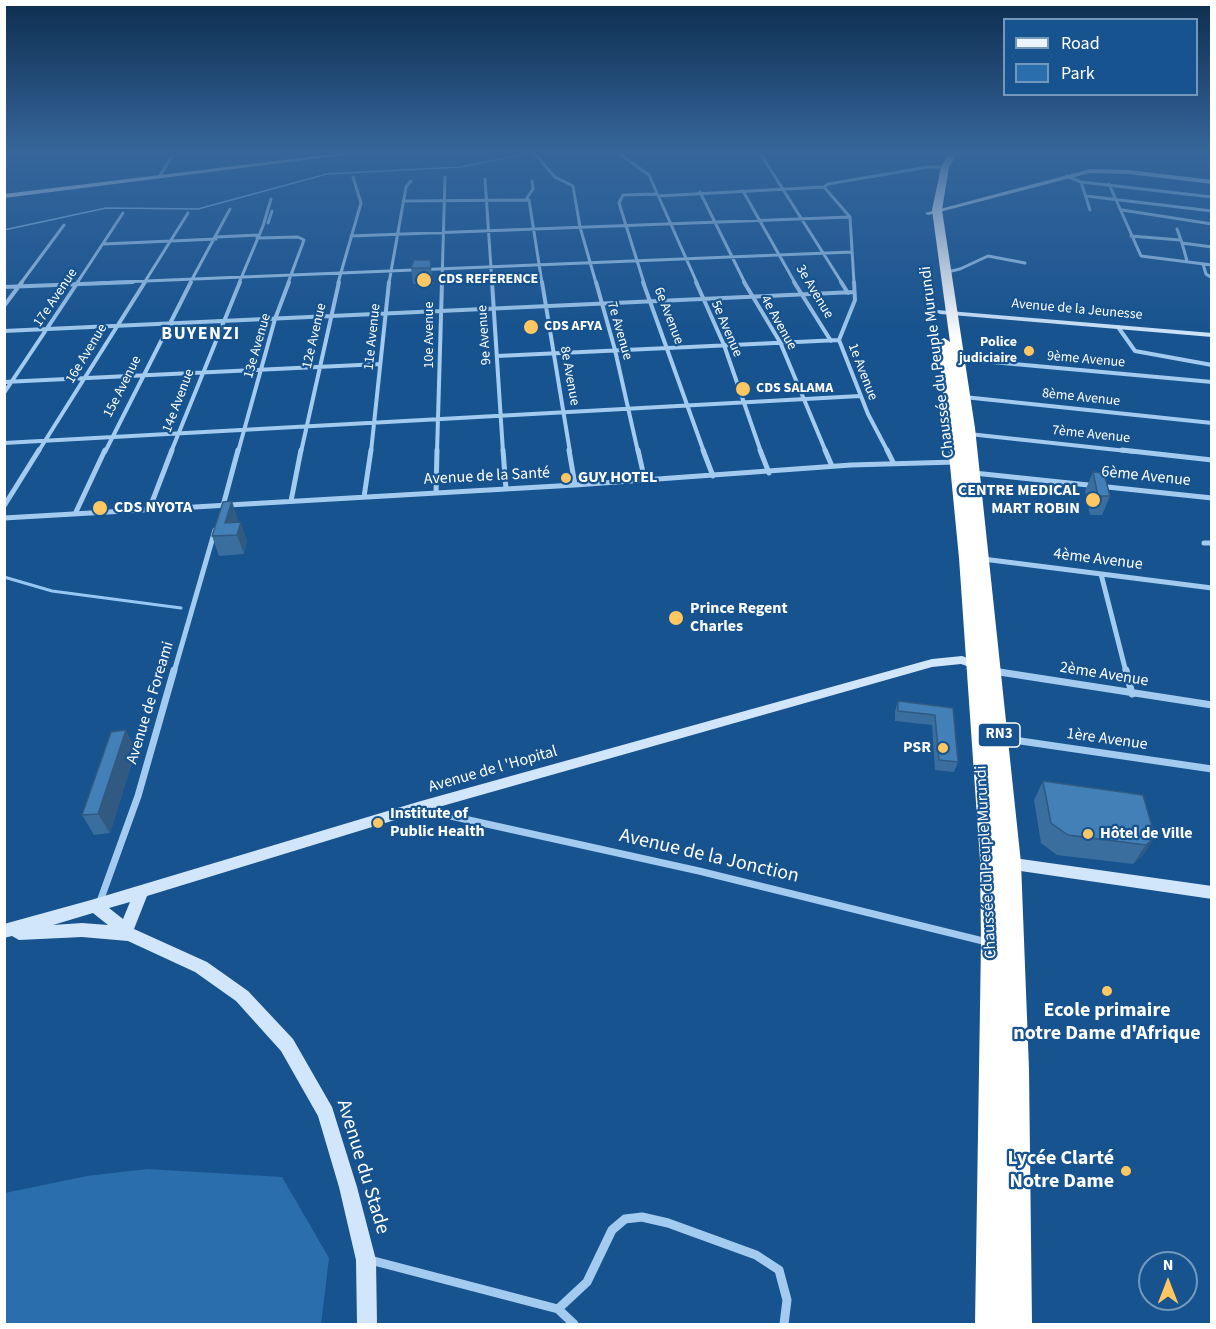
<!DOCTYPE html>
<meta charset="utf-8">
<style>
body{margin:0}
#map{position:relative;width:1216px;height:1329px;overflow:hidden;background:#17538f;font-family:"Source Sans 3",sans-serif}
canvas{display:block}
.frame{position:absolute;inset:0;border:6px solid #fff;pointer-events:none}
.legend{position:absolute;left:1003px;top:18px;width:195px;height:78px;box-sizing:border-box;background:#17538f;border:2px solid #7498bc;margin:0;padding:8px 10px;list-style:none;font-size:18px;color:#fff}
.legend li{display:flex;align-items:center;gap:12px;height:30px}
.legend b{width:30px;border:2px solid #7498bc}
.north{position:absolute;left:1138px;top:1251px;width:60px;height:60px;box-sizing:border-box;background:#17538f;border:2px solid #7498bc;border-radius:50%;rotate:0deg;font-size:16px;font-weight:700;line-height:24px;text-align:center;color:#fff}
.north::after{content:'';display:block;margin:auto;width:21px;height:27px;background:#ffc762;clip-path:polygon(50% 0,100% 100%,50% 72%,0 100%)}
</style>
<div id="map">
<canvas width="1216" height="1329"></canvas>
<div class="frame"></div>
<ul class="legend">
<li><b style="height:8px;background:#ecf5ff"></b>Road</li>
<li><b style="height:16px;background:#2a6ead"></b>Park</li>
</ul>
<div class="north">N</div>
</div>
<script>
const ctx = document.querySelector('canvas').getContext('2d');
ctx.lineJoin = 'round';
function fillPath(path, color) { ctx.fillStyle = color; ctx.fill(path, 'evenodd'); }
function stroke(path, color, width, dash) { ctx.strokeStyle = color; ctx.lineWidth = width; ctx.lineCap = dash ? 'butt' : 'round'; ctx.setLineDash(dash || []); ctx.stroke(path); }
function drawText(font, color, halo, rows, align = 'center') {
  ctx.font = font + ' "Source Sans 3",sans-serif'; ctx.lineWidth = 4.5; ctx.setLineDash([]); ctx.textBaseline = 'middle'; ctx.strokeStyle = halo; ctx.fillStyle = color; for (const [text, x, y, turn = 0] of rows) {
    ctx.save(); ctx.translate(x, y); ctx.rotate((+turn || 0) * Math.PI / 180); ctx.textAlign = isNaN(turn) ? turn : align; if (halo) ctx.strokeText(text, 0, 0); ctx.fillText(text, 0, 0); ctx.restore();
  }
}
fillPath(new Path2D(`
 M147,1169L282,1177L329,1258L321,1324H5V1193L87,1176Z`), '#2a6ead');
stroke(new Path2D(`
 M4,230L106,208L198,209L327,174L461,167L531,153`), '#96c7f2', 1.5);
stroke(new Path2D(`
 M4,577L52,591L181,608`), '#96c7f2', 3);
stroke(new Path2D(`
 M618,153L649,175L697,283
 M760,153L842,283
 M535,154L555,177L573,186L580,227L596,283
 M1067,176L1081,182L1090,210
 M159,177L174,153
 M485,179L492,283
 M1081,182L1212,197
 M1109,184L1141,256L1212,265
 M824,187L850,217L854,283
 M743,191L795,283
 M700,192L745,283
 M658,196L824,187L828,184L928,167H945
 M1086,196L1212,211
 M527,198L533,189L532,181
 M403,201L529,200L542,283
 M1122,210L1212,224
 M268,223L272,211
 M1177,229L1182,243L1212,247
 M351,236L850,217
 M1131,236L1180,240
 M216,237L259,235
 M257,238L298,237L304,240L288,283
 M1182,243L1187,261
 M103,244L216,239
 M1203,264L1206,274L1212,278
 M947,272L960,269L988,256L1025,263
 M21,283L64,225
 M77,283L123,213
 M97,283L851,252
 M144,283L188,213
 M190,283L230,209
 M239,283L263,226L271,199
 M338,283L361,203L353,177
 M389,283L406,187L411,181
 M442,283L445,177
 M644,283L619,203L623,195L657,194`), '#a3cbef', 3);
stroke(new Path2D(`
 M492,282L503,452
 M542,282L570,452
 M596,282L615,350L638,452
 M643,282L704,452
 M696,282L724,345L761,452
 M744,282L780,342L826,452
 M794,282L831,341
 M841,282L848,293
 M854,282L855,300L839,340L868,414L888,452
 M4,287L133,282
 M4,306L22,282
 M1118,327L1135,351L1212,365
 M4,331L854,292
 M497,356L839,340
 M959,359L1212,382
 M4,382L380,364
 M4,393L78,282
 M964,397L1212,423
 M969,434L1136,452
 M4,443L860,396
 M38,452L145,282
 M105,452L191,282
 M171,452L240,282
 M238,452L275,319L289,282
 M301,452L339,282
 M371,452L389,282
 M437,452L442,282`), '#a3cbef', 4);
stroke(new Path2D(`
 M503,450L506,489
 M569,450L575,485
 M638,450L645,481
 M703,450L713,476
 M760,450L769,473
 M825,450L832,466
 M887,450L893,462
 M1122,450L1212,460
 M974,473L1212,498
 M436,493L437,450
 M364,497L371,450
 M291,501L301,450
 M4,506L39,450
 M223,506L238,450
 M149,510L172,450
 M75,514L105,450
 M4,518L575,485L851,465L956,462
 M1204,543H1212
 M983,559L1212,588
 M1101,574L1126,672
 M993,671L996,672
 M174,672L215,530`), '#a3cbef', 5);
stroke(new Path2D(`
 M1126,670L1132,694
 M993,671L1212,705
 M1000,738L1212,769
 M419,809L699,871L987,942
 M99,904L138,796L174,670`), '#a3cbef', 7);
stroke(new Path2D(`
 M370,1260L558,1309
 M574,1324L558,1309L587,1282L612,1230L625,1219L642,1217L668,1223L756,1255L779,1270L787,1300L784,1324`), '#a3cbef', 9);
fillPath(new Path2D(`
 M1090,169L1129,170L1212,180V184L1129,174L1090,173L928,215L925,213Z
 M937,310L1212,333V337L940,314L936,312Z
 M962,656L985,664L987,667L981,671L961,664L932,667L421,812L147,896L134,929L207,962L248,991L293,1039L332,1107L357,1187L376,1260L377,1324H357L356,1260L339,1187L318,1116L281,1051L236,1001L195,972L128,941L82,937L19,940L12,936L4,938V924L91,900L421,801L932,659ZM130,902L123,919L109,908ZM93,913L108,925L82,923L53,925Z
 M1007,857L1212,886V899L1007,869L1002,867L1000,863L1002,859Z`), '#d1e6fb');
fillPath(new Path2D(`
 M341,153H360L4,198V194Z`), '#ecf5ff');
fillPath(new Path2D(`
 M950,153H958L949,167L942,210L975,428L1021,863L1029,1069L1032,1324H975L981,943L980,860L959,558L938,342L944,338L950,342L932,210L941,167Z`), '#fff');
fillPath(new Path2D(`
 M430,260L433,284H413L411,268Z
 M1093,472L1110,496L1102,515H1090L1085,491Z
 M238,520L237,522L247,541L244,554L219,556L212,536Z
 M898,701L953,708L958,762L954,772L935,770L932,725L895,721V711Z
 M136,750L110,833L94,835L82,815Z
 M1043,781L1155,837L1142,856L1133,864L1057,855L1041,843L1034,800Z`), '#3a6e9e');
fillPath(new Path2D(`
 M232,501L238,520L234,535L225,523Z
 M241,522L247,541L244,554L237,535Z
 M126,730L136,750L110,833L98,814Z
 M1155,837L1142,856L1133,864L1146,845Z`), '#305a81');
const building = new Path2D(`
 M414,260H430L431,268H411Z
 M1093,472L1104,473L1110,496H1098Z
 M232,501L225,523L241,522L237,535L212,536L223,502Z
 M898,701L953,708L958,762L939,760L935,715L898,711Z
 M126,730L98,814L82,815L111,732Z
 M1043,781L1143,795L1155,837L1146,845L1068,835L1051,823Z`);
fillPath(building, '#4480b8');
stroke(building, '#305a81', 1.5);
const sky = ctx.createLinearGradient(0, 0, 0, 339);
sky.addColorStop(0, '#0d2e4f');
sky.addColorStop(0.45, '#36669b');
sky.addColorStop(1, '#36669b00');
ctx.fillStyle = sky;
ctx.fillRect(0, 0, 1216, 339);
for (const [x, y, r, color] of [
 [424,280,8,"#ffc762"],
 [531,327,8,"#ffc762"],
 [1029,351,6,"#ffc762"],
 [743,389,8,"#ffc762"],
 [566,478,6,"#ffc762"],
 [1093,500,8,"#ffc762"],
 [100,508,8,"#ffc762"],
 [676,618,8,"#ffc762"],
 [943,748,6,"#ffc762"],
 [378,823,6,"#ffc762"],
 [1088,834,6,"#ffc762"],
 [1107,991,6,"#ffc762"],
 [1126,1171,6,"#ffc762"]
]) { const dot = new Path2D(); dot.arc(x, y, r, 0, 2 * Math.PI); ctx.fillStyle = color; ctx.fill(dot); stroke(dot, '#17538f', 2); }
drawText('bold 14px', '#fff', '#17538f', [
 ["CDS REFERENCE",438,280],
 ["CDS AFYA",544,327],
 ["Police",1017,343,"right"],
 ["judiciaire",1017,359,"right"],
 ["CDS SALAMA",756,389]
], 'left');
drawText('14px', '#fff', '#17538f', [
 ["3e Avenue",814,292,59],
 ["17e Avenue",56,298,-56],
 ["Avenue de la Jeunesse",1077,310,5],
 ["6e Avenue",668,316,69],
 ["4e Avenue",778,323,61],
 ["5e Avenue",726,329,67],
 ["7e Avenue",619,331,74],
 ["10e Avenue",430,335,-90],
 ["9e Avenue",485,335,-94],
 ["12e Avenue",315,336,-77],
 ["11e Avenue",373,337,-84],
 ["13e Avenue",258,346,-74],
 ["16e Avenue",87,354,-59],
 ["9ème Avenue",1086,360,5],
 ["1e Avenue",862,372,69],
 ["8e Avenue",569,376,80],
 ["15e Avenue",123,387,-63],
 ["8ème Avenue",1081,398,6],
 ["14e Avenue",179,401,-69],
 ["7ème Avenue",1091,435,6]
]);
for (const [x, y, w] of [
 [999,735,42]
]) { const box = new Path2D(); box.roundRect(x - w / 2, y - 12, w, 24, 4.5); ctx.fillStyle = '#17538f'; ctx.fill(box); stroke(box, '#fff', 1.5); }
drawText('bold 15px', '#fff', null, [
 ["RN3",999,735]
]);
drawText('16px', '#fff', '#17538f', [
 ["Chaussée du Peuple Murundi",938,362,-97],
 ["Avenue de la Santé",487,477,-3],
 ["6ème Avenue",1146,477,6],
 ["4ème Avenue",1098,560,7],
 ["2ème Avenue",1104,675,9],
 ["Avenue de Foreami",151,703,-73],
 ["1ère Avenue",1107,740,8],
 ["Avenue de l 'Hopital",493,770,-16],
 ["Chaussée du Peuple Murundi",987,862,-93]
]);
drawText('bold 16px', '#fff', '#17538f', [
 ["GUY HOTEL",578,478],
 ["CENTRE MEDICAL",1080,491,"right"],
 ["MART ROBIN",1080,509,"right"],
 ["CDS NYOTA",114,508],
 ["Prince Regent",690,609],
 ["Charles",690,627],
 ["PSR",931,748,"right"],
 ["Institute of",390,814],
 ["Public Health",390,832],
 ["Hôtel de Ville",1100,834]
], 'left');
ctx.letterSpacing = '1.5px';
drawText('bold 18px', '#fff', '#17538f', [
 ["BUYENZI",201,335]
]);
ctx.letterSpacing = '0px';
drawText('20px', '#fff', '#17538f', [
 ["Avenue de la Jonction",709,857,13],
 ["Avenue du Stade",362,1167,73]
]);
drawText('bold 20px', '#fff', '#17538f', [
 ["Ecole primaire",1107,1012],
 ["notre Dame d'Afrique",1107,1035],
 ["Lycée Clarté",1114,1160,"right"],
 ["Notre Dame",1114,1183,"right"]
]);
</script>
